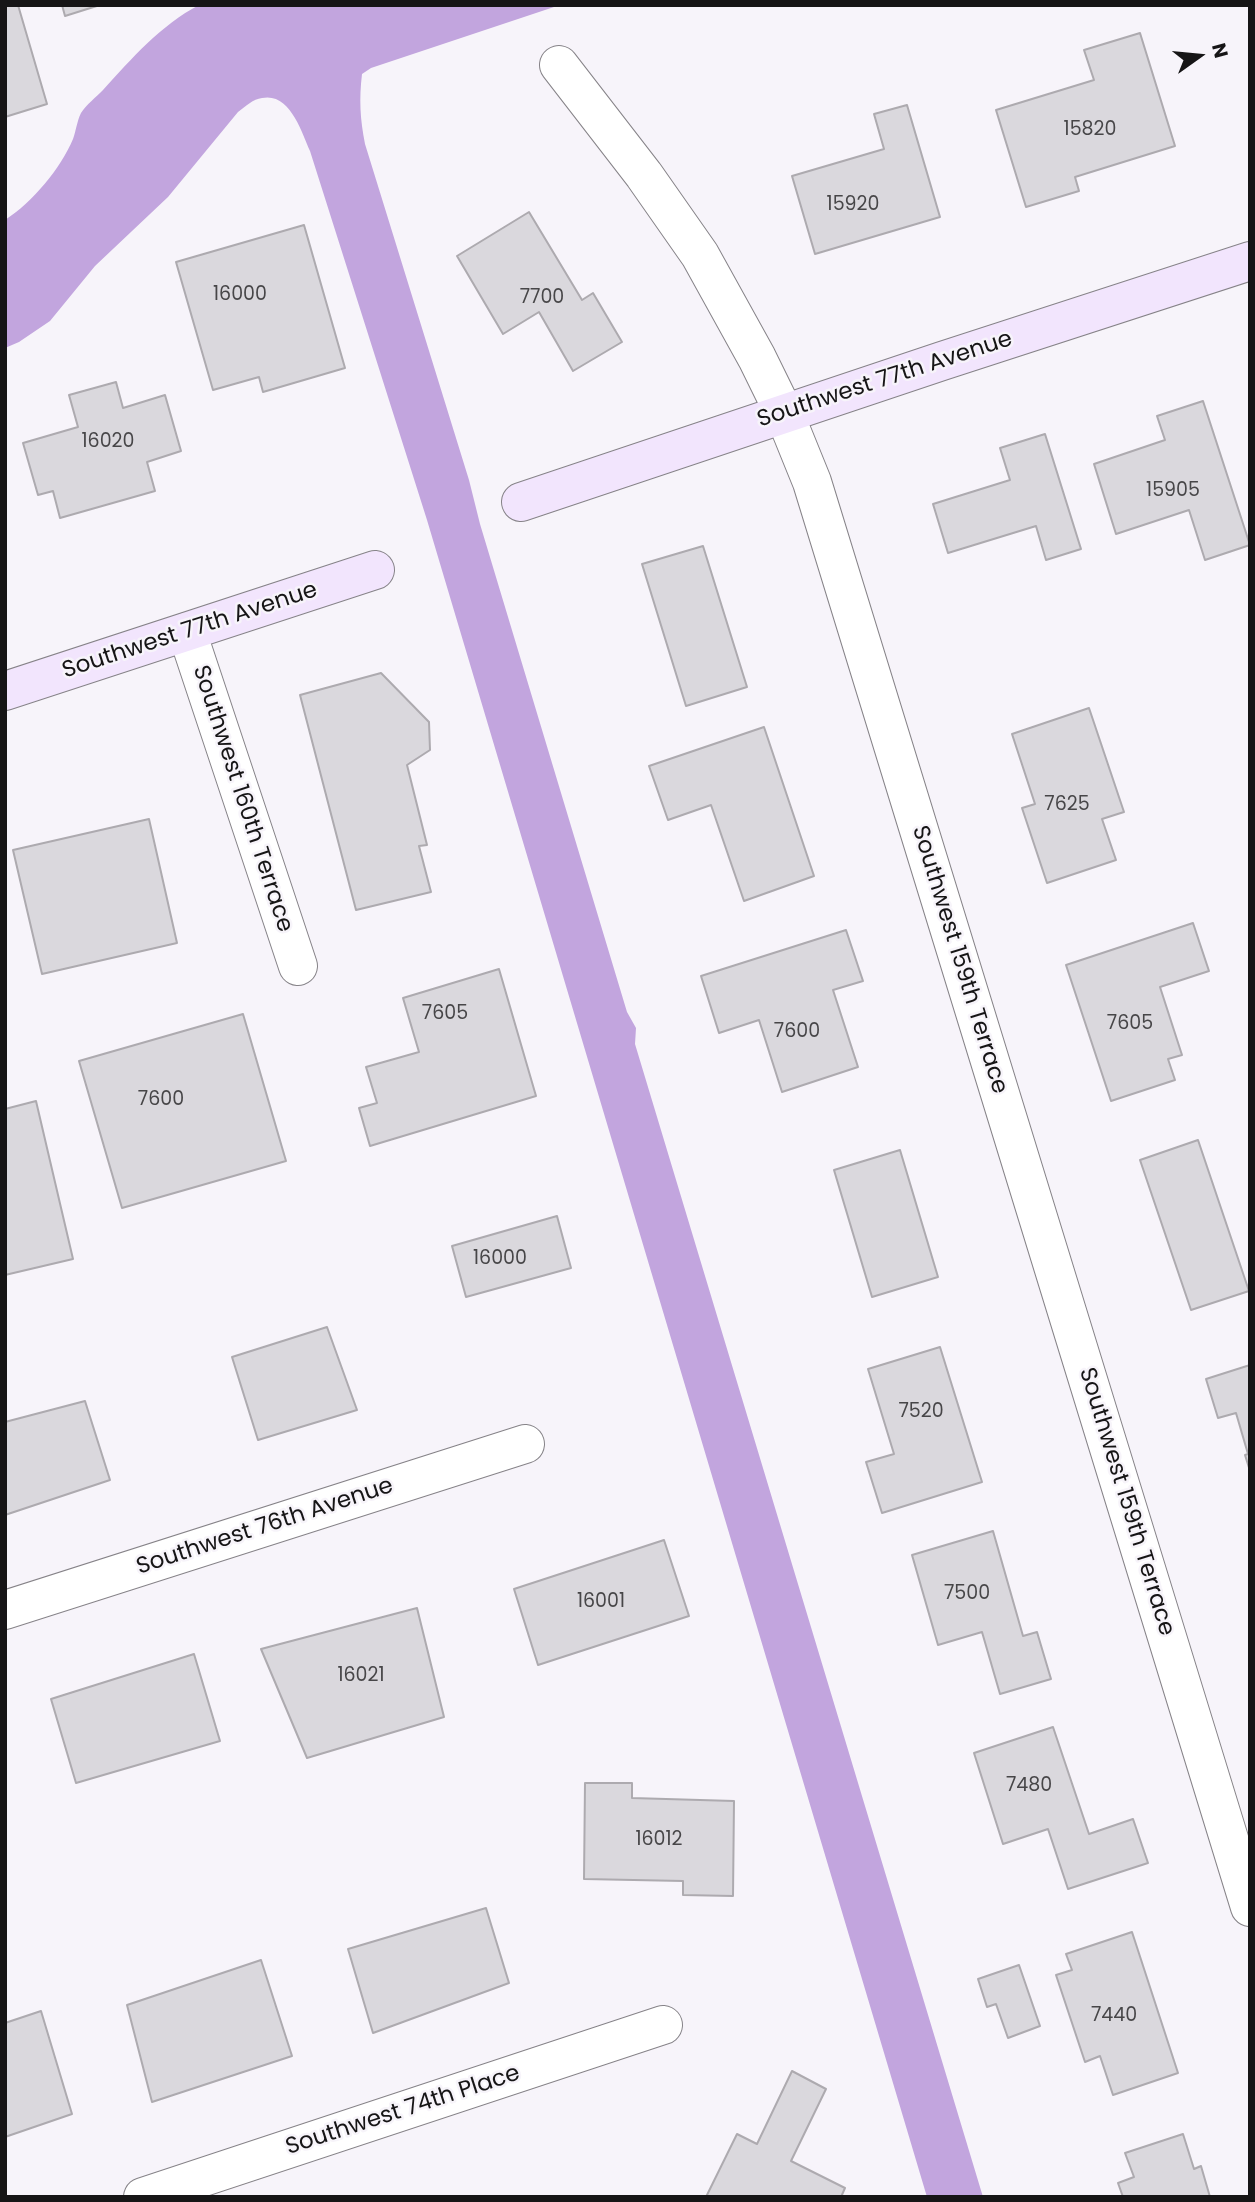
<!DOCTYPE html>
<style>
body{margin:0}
#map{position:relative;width:1255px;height:2202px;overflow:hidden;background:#f7f4fa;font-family:Poppins,sans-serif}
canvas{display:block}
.frame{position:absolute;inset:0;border:7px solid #161516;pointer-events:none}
.north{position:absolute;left:1164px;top:21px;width:70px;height:70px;-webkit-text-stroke:5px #f7f4fa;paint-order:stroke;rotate:75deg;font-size:19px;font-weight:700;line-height:28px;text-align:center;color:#161516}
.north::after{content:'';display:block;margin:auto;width:24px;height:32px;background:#161516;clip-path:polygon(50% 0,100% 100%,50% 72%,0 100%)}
</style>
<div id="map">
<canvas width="1255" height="2202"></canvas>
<div class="frame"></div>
<div class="north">N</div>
</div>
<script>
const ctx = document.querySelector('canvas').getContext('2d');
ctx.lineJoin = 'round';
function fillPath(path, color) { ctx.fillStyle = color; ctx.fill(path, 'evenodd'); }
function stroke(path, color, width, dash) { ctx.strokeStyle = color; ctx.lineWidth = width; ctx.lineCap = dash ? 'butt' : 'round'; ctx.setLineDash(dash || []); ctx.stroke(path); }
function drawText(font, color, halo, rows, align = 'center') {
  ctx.font = font + ' Poppins,sans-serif'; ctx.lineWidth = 5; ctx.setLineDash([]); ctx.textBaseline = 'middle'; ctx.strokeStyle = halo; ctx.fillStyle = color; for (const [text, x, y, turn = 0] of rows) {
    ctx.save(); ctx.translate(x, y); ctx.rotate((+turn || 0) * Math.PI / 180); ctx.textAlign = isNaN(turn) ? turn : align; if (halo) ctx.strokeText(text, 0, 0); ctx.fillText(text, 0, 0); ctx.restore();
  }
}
fillPath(new Path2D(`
 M199,5H560L371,68L362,74C359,99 360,119 365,144L469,480L480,524L627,1012L636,1028L635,1044L983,2197H927L427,520L310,151C302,133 290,92 262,98C253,99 246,106 238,112L168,197L95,266L50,321L19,342L5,348V220C32,203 61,168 73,139C76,131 77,121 81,113C86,105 96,97 103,90C132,58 161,25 199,5Z`), '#c2a5de');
const building = new Path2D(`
 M5,5H18L47,104L5,117Z
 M62,5H100L65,16Z
 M1140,33L1175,146L1075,177L1079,191L1026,207L996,110L1094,80L1084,50Z
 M907,105L940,217L815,254L792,176L884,149L874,114Z
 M529,212L582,300L593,293L622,342L573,371L539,312L503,334L457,256Z
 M304,225L345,368L263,392L259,377L213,390L176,262Z
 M116,382L123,408L165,395L181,451L147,462L155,491L60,518L53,491L38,495L23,443L78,427L69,395Z
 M1203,401L1250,545L1205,560L1189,510L1116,534L1094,464L1165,440L1157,416Z
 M1045,434L1081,549L1046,560L1036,526L948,553L933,504L1010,480L1000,448Z
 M703,546L747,687L686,706L642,564Z
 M381,673L429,722L430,750L407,765L427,845L419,846L431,892L356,910L300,695Z
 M1089,708L1124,812L1102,819L1116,860L1047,883L1022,808L1035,804L1012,734Z
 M764,727L814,876L744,901L711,805L668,820L649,766Z
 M149,819L177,943L42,974L13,850Z
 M1193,923L1209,971L1160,987L1182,1055L1168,1059L1175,1080L1111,1101L1066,965Z
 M846,930L863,981L833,990L858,1067L782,1092L759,1020L719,1033L701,976Z
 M499,969L536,1096L370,1146L359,1108L377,1103L366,1067L419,1052L403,998Z
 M243,1014L286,1161L122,1208L79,1061Z
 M36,1101L73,1259L5,1275V1109Z
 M1198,1140L1249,1291L1191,1310L1140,1160Z
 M900,1150L938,1277L872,1297L834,1170Z
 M557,1216L571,1268L466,1297L452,1246Z
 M327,1327L357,1410L258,1440L232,1357Z
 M940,1347L982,1482L882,1513L866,1462L894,1454L868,1369Z
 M1250,1365V1471L1245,1455L1248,1454L1236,1413L1218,1418L1206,1379Z
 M85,1401L110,1480L5,1515V1422Z
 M993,1531L1023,1636L1037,1632L1051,1679L1000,1694L982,1632L938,1645L912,1555Z
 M664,1540L689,1616L538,1665L514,1589Z
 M417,1608L444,1717L307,1758L261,1649Z
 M194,1654L220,1741L76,1783L51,1699Z
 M1053,1727L1089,1834L1133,1819L1148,1863L1068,1889L1048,1829L1003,1844L974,1753Z
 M585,1783H632V1798L734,1801L733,1896L683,1895V1881L584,1879Z
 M486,1908L509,1983L373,2033L348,1949Z
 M1132,1932L1178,2073L1113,2095L1100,2056L1085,2062L1056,1975L1072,1970L1066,1954Z
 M261,1960L292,2056L152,2102L127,2005Z
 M1019,1965L1040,2026L1008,2038L996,2004L987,2007L978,1979Z
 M41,2011L72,2114L5,2137V2023Z
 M792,2071L826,2089L791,2161L845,2188L841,2197H706L737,2134L757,2144Z
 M1183,2134L1194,2169L1201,2166L1210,2197H1123L1118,2183L1134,2177L1125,2153Z`);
fillPath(building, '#dad8dd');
stroke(building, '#adaaaf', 2);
const street = new Path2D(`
 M559,65L644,175L700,255L757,358L784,413L812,482L1250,1907
 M187,632L298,966
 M5,1610L525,1444
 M143,2197L663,2025`);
const secondary = new Path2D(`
 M521,502L942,361L1250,261
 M5,691L375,570`);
stroke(street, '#868388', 40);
stroke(secondary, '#868388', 40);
stroke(street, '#fff', 38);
stroke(secondary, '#f2e5fd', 38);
drawText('19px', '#474648', null, [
 ["15820",1090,130],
 ["15920",853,205],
 ["16000",240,295],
 ["7700",542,298],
 ["16020",108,442],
 ["15905",1173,491],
 ["7625",1067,805],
 ["7605",445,1014],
 ["7605",1130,1024],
 ["7600",797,1032],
 ["7600",161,1100],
 ["16000",500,1259],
 ["7520",921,1412],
 ["7500",967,1594],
 ["16001",601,1602],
 ["16021",361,1676],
 ["7480",1029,1786],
 ["16012",659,1840],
 ["7440",1114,2016]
]);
drawText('23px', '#161516', '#f7f4fa', [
 ["Southwest 77th Avenue",885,380,-18],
 ["Southwest 77th Avenue",190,631,-18],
 ["Southwest 160th Terrace",242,799,72],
 ["Southwest 159th Terrace",959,960,73],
 ["Southwest 159th Terrace",1126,1502,73],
 ["Southwest 76th Avenue",265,1527,-18],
 ["Southwest 74th Place",403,2111,-18]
]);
</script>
